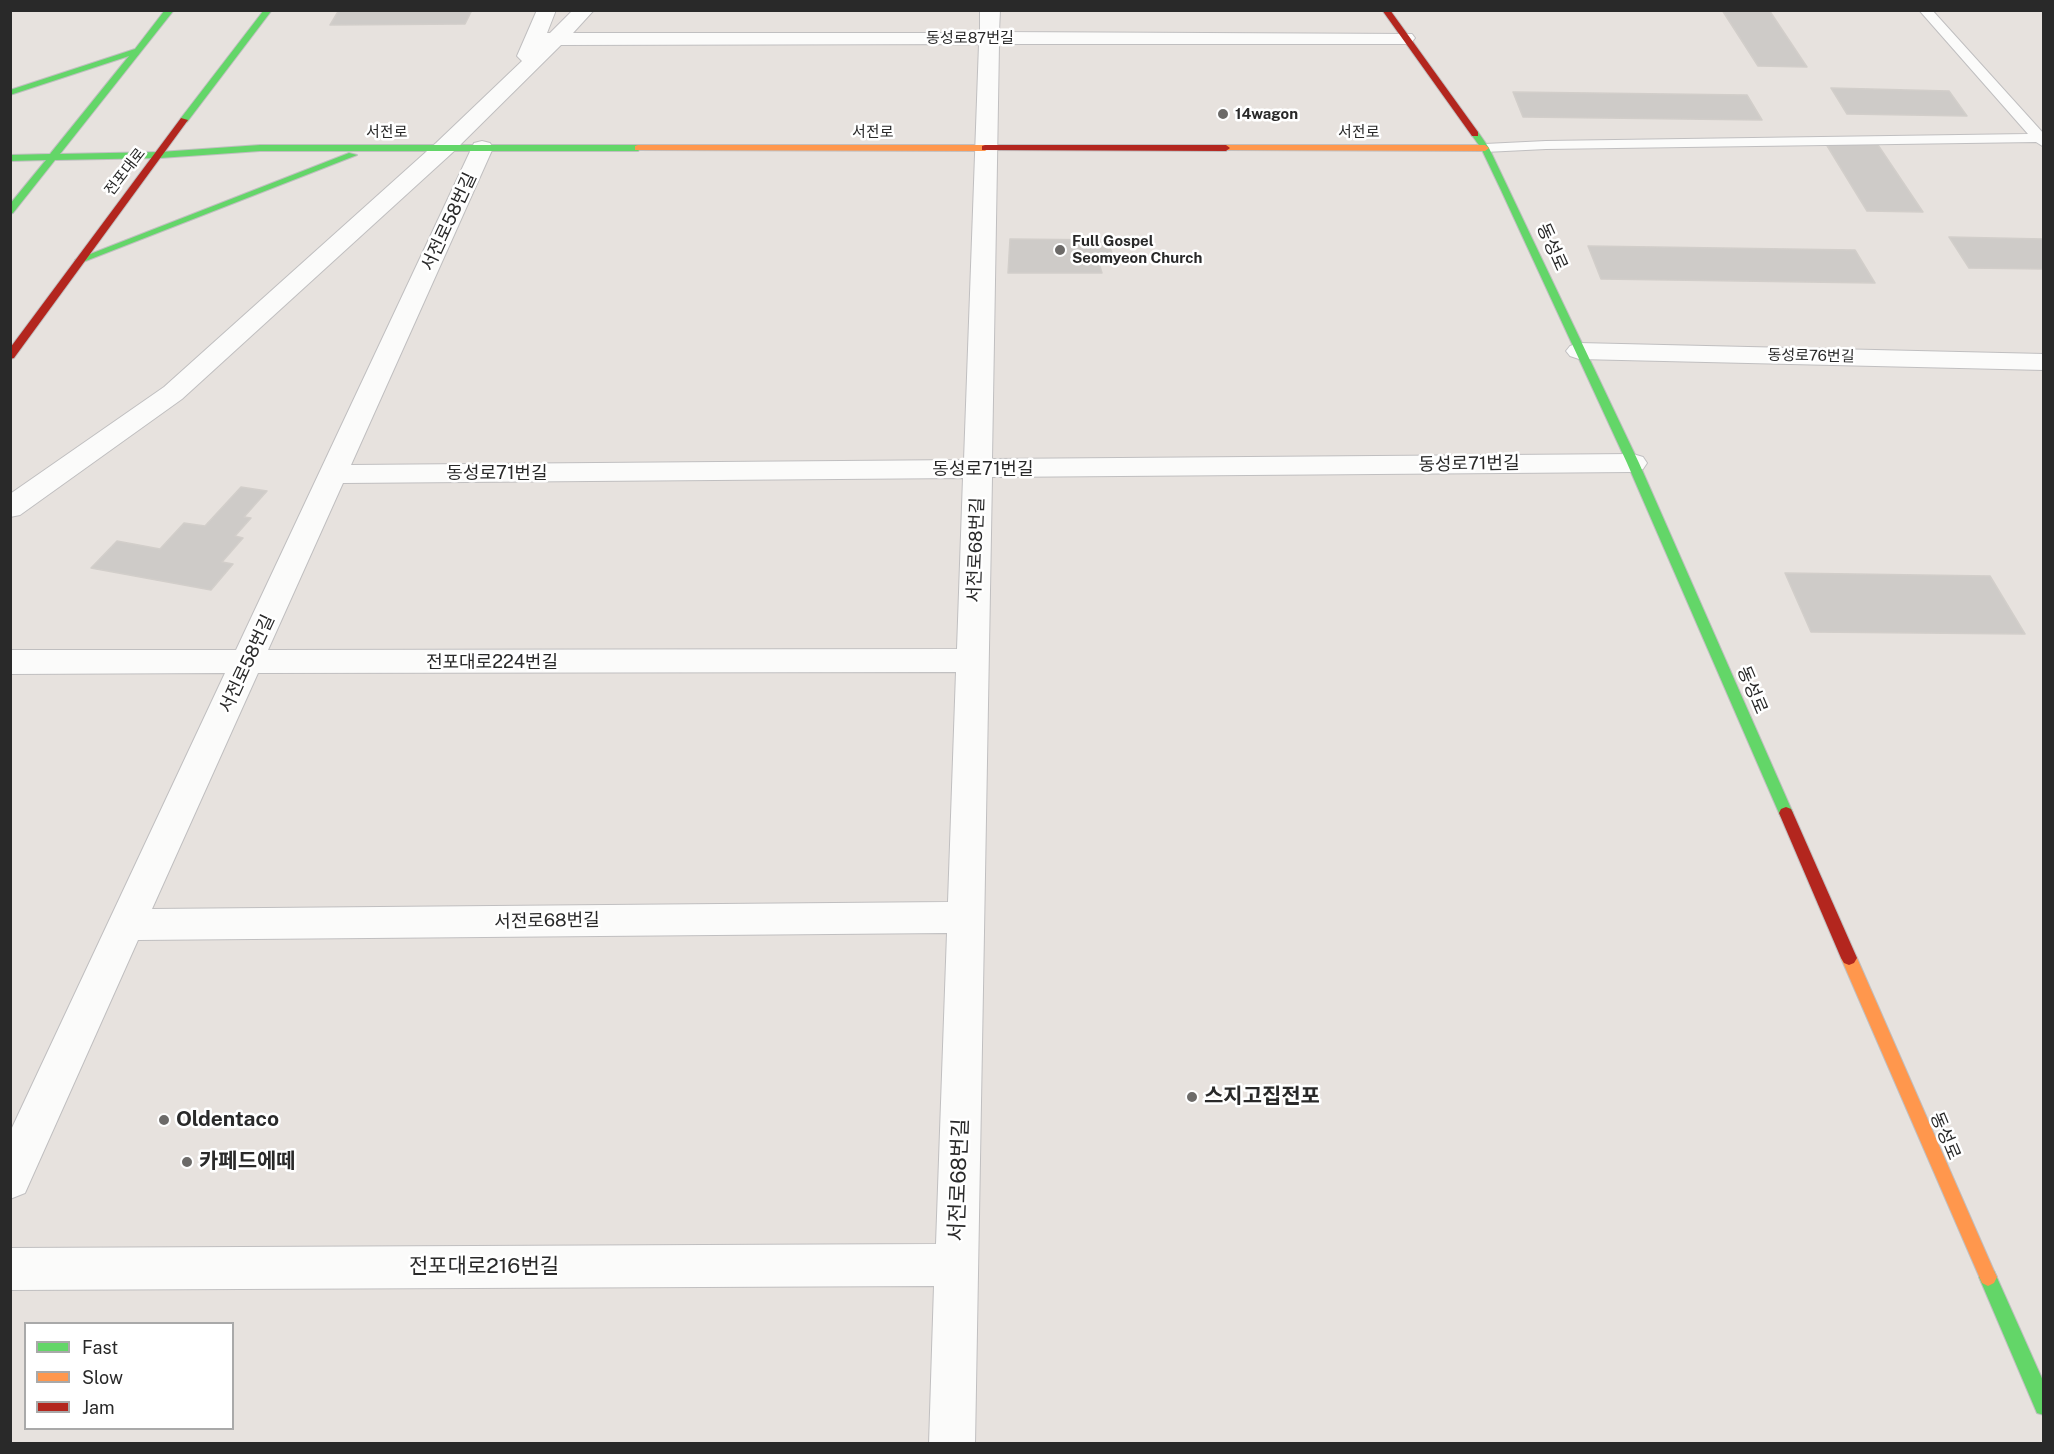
<!DOCTYPE html>
<meta charset="utf-8">
<style>
body{margin:0}
#map{position:relative;width:2054px;height:1454px;overflow:hidden;background:#e7e2de;font-family:"Public Sans",sans-serif}
canvas{display:block}
.frame{position:absolute;inset:0;border:12px solid #292929;pointer-events:none}
.legend{position:absolute;left:24px;top:1322px;width:210px;height:108px;box-sizing:border-box;background:#fff;border:2px solid #a9a9a9;margin:0;padding:8px 10px;list-style:none;font-size:18px;color:#292929}
.legend li{display:flex;align-items:center;gap:12px;height:30px}
.legend b{width:30px;border:2px solid #a9a9a9}
</style>
<div id="map">
<canvas width="2054" height="1454"></canvas>
<div class="frame"></div>
<ul class="legend">
<li><b style="height:8px;background:#63d668"></b>Fast</li>
<li><b style="height:8px;background:#ff974d"></b>Slow</li>
<li><b style="height:8px;background:#b3261e"></b>Jam</li>
</ul>
</div>
<script>
const ctx = document.querySelector('canvas').getContext('2d');
ctx.lineJoin = 'round';
function fillPath(path, color) { ctx.fillStyle = color; ctx.fill(path, 'evenodd'); }
function stroke(path, color, width, dash) { ctx.strokeStyle = color; ctx.lineWidth = width; ctx.lineCap = dash ? 'butt' : 'round'; ctx.setLineDash(dash || []); ctx.stroke(path); }
function drawText(font, color, halo, rows, align = 'center') {
  ctx.font = font + ' "Public Sans","Noto Sans KR",sans-serif'; ctx.lineWidth = 5; ctx.setLineDash([]); ctx.textBaseline = 'middle'; ctx.strokeStyle = halo; ctx.fillStyle = color; for (const [text, x, y, turn = 0] of rows) {
    ctx.save(); ctx.translate(x, y); ctx.rotate((+turn || 0) * Math.PI / 180); ctx.textAlign = isNaN(turn) ? turn : align; if (halo) ctx.strokeText(text, 0, 0); ctx.fillText(text, 0, 0); ctx.restore();
  }
}
const building = new Path2D(`
 M339,10H472L465,24L330,25Z
 M1722,10H1769L1807,67L1758,66Z
 M1831,88L1949,91L1967,116L1847,114Z
 M1513,92L1747,95L1762,120L1523,117Z
 M1826,144L1878,145L1923,212L1867,211Z
 M1949,237L2044,239V269L1969,268Z
 M1010,239L1108,240L1114,260L1099,263L1102,273H1008Z
 M1588,246L1855,250L1875,283L1601,279Z
 M241,487L267,491L244,517L251,518L235,536L243,538L222,562L233,564L211,590L91,568L117,541L160,549L184,523L205,526Z
 M1785,573L1990,576L2025,634L1811,632Z`);
fillPath(building, '#cecbc8');
stroke(building, '#d2ceca', 1.5);
const lane = new Path2D(`
 M1919,10H1932L2044,134V147L2036,142L1546,149L1485,152L1478,148L1485,144L1546,141L2028,134Z`);
const street = new Path2D(`
 M537,10H556L547,33H550L573,10H594L573,33H980V10H1000L999,32L1412,34L1415,38L1412,42L1405,44H999L992,459L1633,454L1643,457L1647,463L1643,469L1633,472L992,477L975,1444H929L934,1286L10,1290V1248L936,1244L947,933L138,940L25,1193L10,1199V1132L225,673L10,674V650H236L474,143L482,141L490,143L493,148L351,465L964,460L979,44L561,45L452,153L182,399L20,515L10,517V494L164,387L436,143L522,61L517,56ZM963,478L957,649L268,650L343,483ZM956,672L948,902L152,909L258,673Z
 M1579,343L2044,354V370L1579,359L1570,356L1566,351L1570,346Z`);
const fast = new Path2D(`
 M165,10H174L60,154L160,152L260,145H638L642,148L638,151H260L160,158L55,160L13,213L10,214V204L46,160L10,161V155L50,154L129,56L10,95V90L135,49Z
 M264,10H272L187,122H181V118Z
 M1472,132H1478L1489,148L1639,463L1793,813L1791,817H1781L1779,813L1627,463L1501,190L1481,148L1471,134Z
 M349,153L357,155L83,262L75,260Z
 M1988,1268L1994,1271L2044,1383V1415L2037,1413L1979,1277L1982,1271Z`);
const slow = new Path2D(`
 M638,145H985L989,148L985,151L635,150V146Z
 M1226,145H1485L1489,148L1485,151L1223,150V146Z
 M1849,951L1854,953L1857,958L1994,1271L1997,1277L1994,1283L1988,1286L1982,1283L1841,958L1844,953Z`);
const jam = new Path2D(`
 M1382,10H1390L1478,132V136H1472Z
 M181,118L188,120L14,358L10,359V348Z
 M985,145H1226L1230,148L1226,151L982,150V146Z
 M1786,807L1791,809L1793,813L1857,958L1854,963L1849,965L1844,963L1841,958L1779,813L1781,809Z`);
stroke(lane, '#c0bfc0', 2);
stroke(street, '#c0bfc0', 2);
stroke(fast, '#c0bfc0', 2);
stroke(slow, '#c0bfc0', 2);
stroke(jam, '#c0bfc0', 2);
fillPath(lane, '#fbfbfa');
fillPath(street, '#fbfbfa');
fillPath(fast, '#63d668');
fillPath(slow, '#ff974d');
fillPath(jam, '#b3261e');
for (const [x, y, r, color] of [
 [1223,114,6,"#6c6a68"],
 [1060,250,6,"#6c6a68"],
 [1192,1097,6,"#6c6a68"],
 [164,1120,6,"#6c6a68"],
 [187,1162,6,"#6c6a68"]
]) { const dot = new Path2D(); dot.arc(x, y, r, 0, 2 * Math.PI); ctx.fillStyle = color; ctx.fill(dot); stroke(dot, '#fff', 2); }
drawText('15px', '#292929', '#fff', [
 ["동성로87번길",970,38],
 ["서전로",387,132],
 ["서전로",873,132],
 ["서전로",1359,132],
 ["전포대로",125,172,-52],
 ["동성로76번길",1811,356,1]
]);
drawText('bold 15px', '#292929', '#fff', [
 ["14wagon",1235,114],
 ["Full Gospel",1072,241],
 ["Seomyeon Church",1072,258]
], 'left');
drawText('18px', '#292929', '#fff', [
 ["서전로58번길",449,222,-65],
 ["동성로",1552,247,66],
 ["동성로71번길",1469,464,-1],
 ["동성로71번길",983,469],
 ["동성로71번길",497,473],
 ["서전로68번길",976,550,-88],
 ["전포대로224번길",492,662],
 ["서전로58번길",247,664,-65],
 ["동성로",1752,690,67],
 ["서전로68번길",547,921,-1],
 ["동성로",1945,1136,67]
]);
drawText('bold 21px', '#292929', '#fff', [
 ["스지고집전포",1204,1097],
 ["Oldentaco",176,1120],
 ["카페드에떼",199,1162]
], 'left');
drawText('21px', '#292929', '#fff', [
 ["서전로68번길",959,1180,-88],
 ["전포대로216번길",484,1267]
]);
</script>
